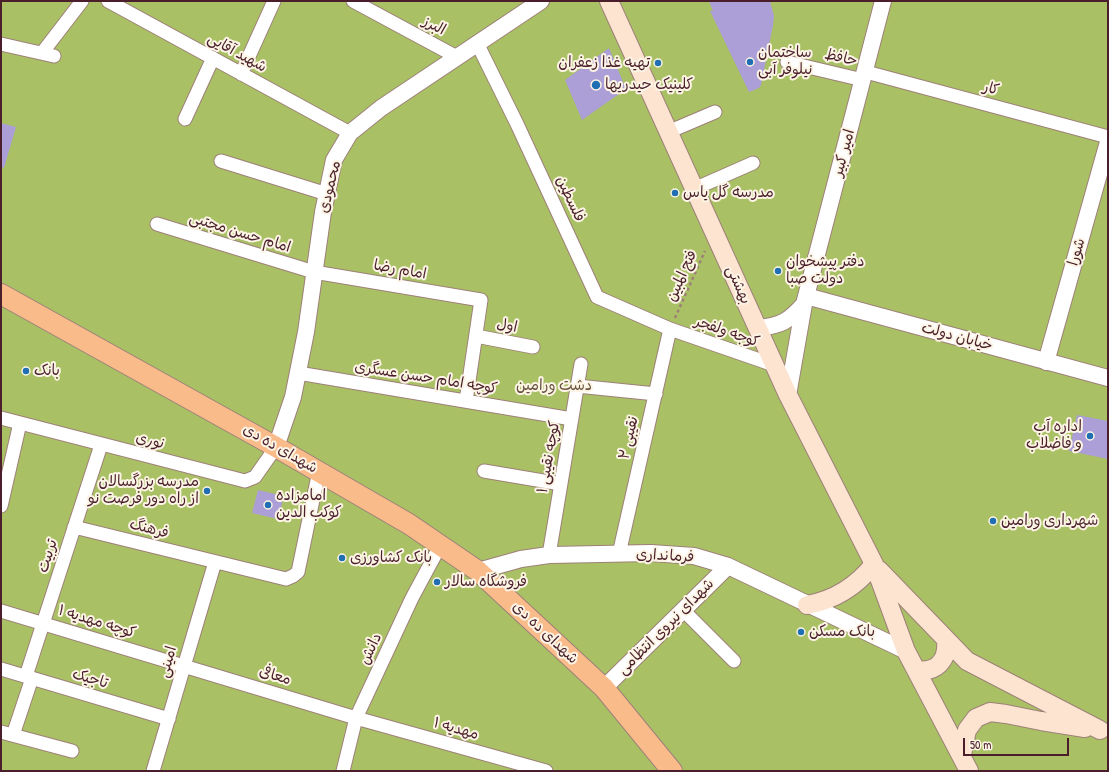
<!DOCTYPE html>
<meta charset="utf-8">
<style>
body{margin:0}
#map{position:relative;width:1109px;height:772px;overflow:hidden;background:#f1e2c4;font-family:"Patrick Hand",sans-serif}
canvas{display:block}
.frame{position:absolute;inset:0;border:2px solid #4a1f2b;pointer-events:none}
.scale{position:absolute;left:963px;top:738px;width:106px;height:18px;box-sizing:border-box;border:2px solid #4a1f2b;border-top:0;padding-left:5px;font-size:12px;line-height:14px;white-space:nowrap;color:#4a1f2b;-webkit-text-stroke:3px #fcf5e5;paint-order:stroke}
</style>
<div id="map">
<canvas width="1109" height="772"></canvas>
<div class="frame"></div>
<div class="scale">50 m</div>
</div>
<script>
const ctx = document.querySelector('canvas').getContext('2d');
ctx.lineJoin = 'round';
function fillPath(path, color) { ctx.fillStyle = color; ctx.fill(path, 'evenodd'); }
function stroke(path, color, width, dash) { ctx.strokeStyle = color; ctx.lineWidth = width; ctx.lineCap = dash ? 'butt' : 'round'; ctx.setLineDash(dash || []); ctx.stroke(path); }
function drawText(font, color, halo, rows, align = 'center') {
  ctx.font = font + ' "Patrick Hand","Playpen Sans Arabic",sans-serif'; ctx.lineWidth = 4; ctx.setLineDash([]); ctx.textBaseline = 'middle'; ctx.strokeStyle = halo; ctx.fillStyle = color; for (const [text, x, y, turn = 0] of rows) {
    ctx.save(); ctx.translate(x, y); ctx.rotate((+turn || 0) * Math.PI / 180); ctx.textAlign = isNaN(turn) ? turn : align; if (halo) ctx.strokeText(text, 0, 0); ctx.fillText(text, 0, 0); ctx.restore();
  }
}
fillPath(new Path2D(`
 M1,1H1108V771H1Z`), '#a9c065');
fillPath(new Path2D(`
 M709,1H770L774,16L773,25L761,85L759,88L749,92L710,11H713Z
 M609,48L626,89L582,120L565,80Z
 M1,123L16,127L4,168L1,167Z
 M1077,415L1108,421V459L1069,451Z
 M258,490L284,496L278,519L252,513Z`), '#ac9ed6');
const minor = new Path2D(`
 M108,1L350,133
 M353,1L457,57
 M477,43L517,124L597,297L670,329L774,365
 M1,44L54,56
 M42,53L82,1
 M787,62L863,80
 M866,72L1108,137
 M241,74L274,1
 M185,119L213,58
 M668,132L715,112
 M221,161L327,194
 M694,189L753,163
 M157,224L314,272L481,300L466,401
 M476,336L533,347
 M298,373L572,419
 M577,386L656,394
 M1,418L245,481L255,477L276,447
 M484,471L561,484
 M1,506L20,423
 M74,527L286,579L293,576L298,572L319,471
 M619,554L670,329
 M549,555L581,364
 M683,610L734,661
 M1,611L356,718L546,771
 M1,669L169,719
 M26,676L101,445
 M1,732L72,751
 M13,735L32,678
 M153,771L215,562
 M343,771L356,718L412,598L440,546`);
const tertiary = new Path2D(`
 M806,296L1108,378
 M757,328C781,326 789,321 804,304
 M1046,362L1108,142
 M788,395L804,304L883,1
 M276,447L293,397L306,332L323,212L334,160L350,133L381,108L541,1
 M478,571L521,559L549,555L651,553L694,556L728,566L906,651
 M604,688L728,566`);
const secondary = new Path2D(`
 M609,1L788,395L874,564L906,651L969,771
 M879,570L967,661L1100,730
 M807,605C835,600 856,587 874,564
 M916,670C936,673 948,661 946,641
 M962,755L967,730L976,718L990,712L1006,714L1041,721L1085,728`);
const primary = new Path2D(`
 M1,294L276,447L409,524L478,571L604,688L672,771`);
stroke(minor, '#9e8078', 15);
stroke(tertiary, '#9e8078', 18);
stroke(secondary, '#9e8078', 20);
stroke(primary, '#9e8078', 22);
stroke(new Path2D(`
 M675,318L705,251`), '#9e8078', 2.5, [3, 3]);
stroke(minor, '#fff', 13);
stroke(tertiary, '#fff', 16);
stroke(secondary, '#fde4d1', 18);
stroke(primary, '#fabb8b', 20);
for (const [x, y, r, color] of [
 [750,62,4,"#1f6fb2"],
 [658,63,4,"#1f6fb2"],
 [596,85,5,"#1f6fb2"],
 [675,193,4,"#1f6fb2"],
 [778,271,4,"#1f6fb2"],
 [26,371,4,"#1f6fb2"],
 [1090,436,4,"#1f6fb2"],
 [207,491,4,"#1f6fb2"],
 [268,505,4,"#1f6fb2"],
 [993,521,4,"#1f6fb2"],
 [342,558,4,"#1f6fb2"],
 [437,582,4,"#1f6fb2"],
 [801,632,4,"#1f6fb2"]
]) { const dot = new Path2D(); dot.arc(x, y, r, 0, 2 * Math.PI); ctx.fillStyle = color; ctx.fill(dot); stroke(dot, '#fcf5e5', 1.5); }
drawText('15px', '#4a1f2b', '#fcf5e5', [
 ["البرز",434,26,28],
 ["شهید آقایی",237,53,29],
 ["حافظ",841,58,13],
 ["کار",991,89,15],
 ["امیر کبیر",844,153,-75],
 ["محمودی",330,187,-76],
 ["فلسطین",570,199,65],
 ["امام حسن مجتبی",240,233,17],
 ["شورا",1077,252,-74],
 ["امام رضا",400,270,10],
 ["فتح المبین",682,276,-66],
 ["بهشتی",738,285,66],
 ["اول",507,326,11],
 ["کوجه ولفجر",727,332,19],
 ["خیابان دولت",957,337,15],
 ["کوچه امام حسن عسگری",426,378,9],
 ["نقیبی ۲",629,438,-77],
 ["نوری",150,441,14],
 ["شهدای ده دی",280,449,30],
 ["کوچه نقیبی ۱",549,457,-80],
 ["فرهنگ",149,529,14],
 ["تربیت",48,556,-72],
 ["فرمانداری",665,556,3],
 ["کوچه مهدیه ۱",97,622,17],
 ["شهدای نیروی انتظامی",666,627,-45],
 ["شهدای ده دی",545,633,43],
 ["دانش",371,649,-65],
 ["امینی",168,662,-74],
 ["معافی",275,676,17],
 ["تاجیک",90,679,16],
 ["مهدیه ۱",456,729,16]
]);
drawText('15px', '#4a1f2b', '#fcf5e5', [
 ["ساختمان",758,53],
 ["نیلوفر آبی",758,70],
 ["تهیه غذا زعفران",650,63,"right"],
 ["کلینیک حیدریها",605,85],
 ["مدرسه گل یاس",683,193],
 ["دفتر پیشخوان",786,262],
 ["دولت صبا",786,279],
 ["بانک",34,371],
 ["اداره آب",1082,427,"right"],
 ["و فاضلاب",1082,444,"right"],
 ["مدرسه بزرگسالان",199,482,"right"],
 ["از راه دور فرصت نو",199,499,"right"],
 ["امامزاده",276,496],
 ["کوکب الدین",276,513],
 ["شهرداری ورامین",1001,521],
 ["بانک کشاورزی",350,558],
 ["فروشگاه سالار",445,582],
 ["بانک مسکن",809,632]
], 'left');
drawText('15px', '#664f3c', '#fcf5e5', [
 ["دشت ورامین",554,386]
]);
</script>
